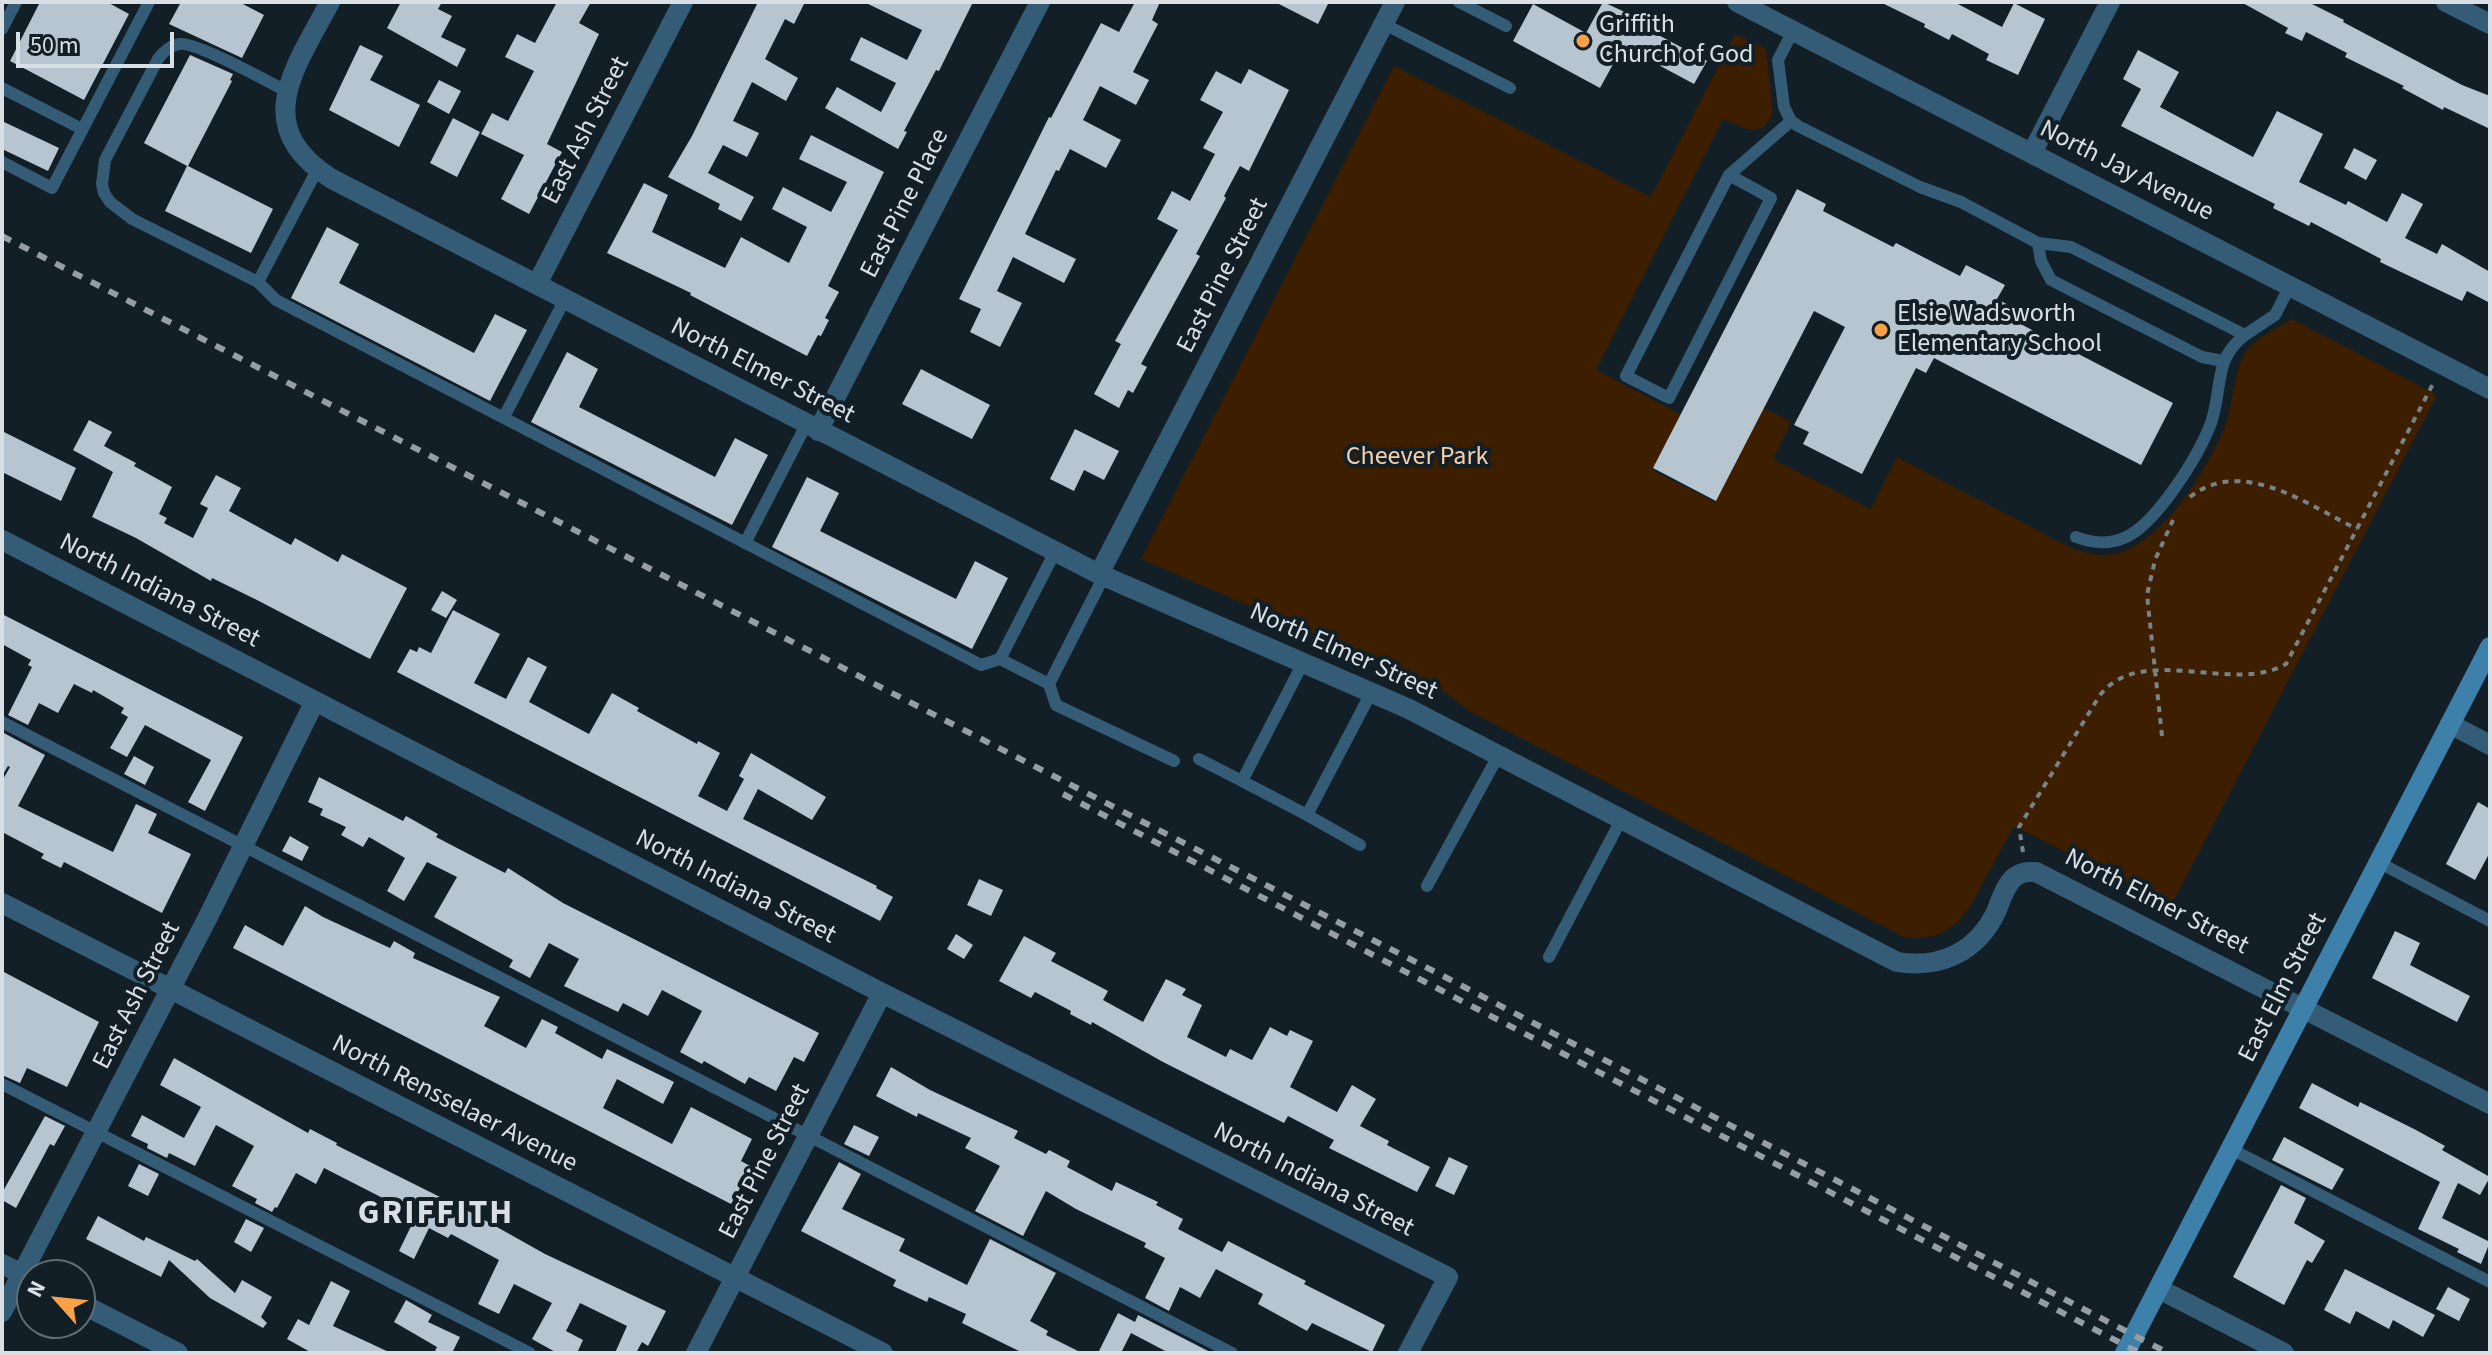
<!DOCTYPE html>
<style>
body{margin:0}
#map{position:relative;width:2492px;height:1355px;overflow:hidden;background:#131f27;font-family:"Source Sans 3",sans-serif}
canvas{display:block}
.frame{position:absolute;inset:0;border:4px solid #d8e0e6;pointer-events:none}
.north{position:absolute;left:16px;top:1259px;width:80px;height:80px;box-sizing:border-box;background:#131f27;border:2px solid #626c73;border-radius:50%;rotate:297deg;font-size:22px;font-weight:700;line-height:32px;text-align:center;color:#d8e0e6}
.north::after{content:'';display:block;margin:auto;width:28px;height:36px;background:#f7a149;clip-path:polygon(50% 0,100% 100%,50% 72%,0 100%)}
.scale{position:absolute;left:16px;top:32px;width:158px;height:36px;box-sizing:border-box;border:4px solid #d8e0e6;border-top:0;padding-left:10px;font-size:24px;line-height:28px;white-space:nowrap;color:#d8e0e6;-webkit-text-stroke:6px #131f27;paint-order:stroke}
</style>
<div id="map">
<canvas width="2492" height="1355"></canvas>
<div class="frame"></div>
<div class="north">N</div>
<div class="scale">50 m</div>
</div>
<script>
const ctx = document.querySelector('canvas').getContext('2d');
ctx.lineJoin = 'round';
function fillPath(path, color) { ctx.fillStyle = color; ctx.fill(path, 'evenodd'); }
function stroke(path, color, width, dash) { ctx.strokeStyle = color; ctx.lineWidth = width; ctx.lineCap = dash ? 'butt' : 'round'; ctx.setLineDash(dash || []); ctx.stroke(path); }
function drawText(font, color, halo, rows, align = 'center') {
  ctx.font = font + ' "Source Sans 3",sans-serif'; ctx.lineWidth = 8; ctx.setLineDash([]); ctx.textBaseline = 'middle'; ctx.strokeStyle = halo; ctx.fillStyle = color; for (const [text, x, y, turn = 0] of rows) {
    ctx.save(); ctx.translate(x, y); ctx.rotate((+turn || 0) * Math.PI / 180); ctx.textAlign = isNaN(turn) ? turn : align; if (halo) ctx.strokeText(text, 0, 0); ctx.fillText(text, 0, 0); ctx.restore();
  }
}
fillPath(new Path2D(`
 M1735,34L1766,49L1773,113C1759,142 1745,127 1723,119L1596,370L1682,415L1654,471L1715,502L1764,408L1791,422L1773,459L1871,509L1897,457C1937,478 1977,499 2016,519C2043,532 2075,556 2106,555C2159,552 2207,470 2225,426C2233,405 2235,365 2247,350C2258,337 2277,328 2292,319L2437,395L2171,906L2014,826C2004,844 1994,863 1984,881C1965,918 1951,942 1904,937L1469,711L1446,693L1428,683L1141,559L1394,66L1651,197Z`), '#3d1f00');
fillPath(new Path2D(`
 M40,2H107L129,14L84,100L10,61Z
 M181,2H239L264,15L242,58L169,24Z
 M401,2H442L438,9L452,16L441,37L466,49L457,67L387,28Z
 M557,2H591L579,23L599,34L547,144L562,152L529,214L501,199L524,155L481,134L492,113L508,121L534,71L505,57L517,34L535,43Z
 M752,2H805L794,24L785,19L765,59L798,78L786,101L752,82L733,121L759,133L747,157L723,145L708,173L754,197L741,221L718,209L720,204L668,177L692,136L757,4Z
 M864,2H973L939,71L936,70L904,131L907,132L898,149L825,108L837,87L881,112L896,83L850,60L861,37L907,60L922,30Z
 M1135,2H1160L1152,20L1158,24L1133,72L1149,80L1136,105L1100,86L1083,120L1121,140L1106,168L1070,149L1059,171L1056,170L1025,234L1076,259L1064,283L1013,257L997,291L1022,303L1000,347L970,332L981,309L959,299L1049,117L1051,118L1101,23L1119,32Z
 M1275,2H1329L1318,24Z
 M1603,2L1638,18L1636,23L1707,61L1694,84L1623,46L1600,88L1513,41L1533,4L1586,33Z
 M1880,2H1954L2002,27L2014,3L2045,19L2018,75L1986,60L1989,54L1952,34L1949,40L1924,27L1925,24Z
 M2241,2H2308L2344,20L2343,22L2462,85L2490,96V129L2444,107L2443,110L2402,88L2404,86L2345,57L2347,53L2306,32L2302,41L2285,33L2288,28Z
 M360,45L383,56L370,80L420,105L399,147L329,110Z
 M2138,50L2179,72L2160,107L2253,157L2277,111L2323,134L2299,182L2346,205L2348,201L2387,222L2402,193L2423,204L2405,238L2437,254L2442,244L2490,272V303L2467,291L2462,301L2380,262L2381,259L2311,222L2309,226L2273,208L2275,204L2121,126L2141,89L2123,79Z
 M190,55L233,74L230,80L232,81L188,166L273,209L251,253L165,211L187,166L144,143Z
 M1249,69L1289,90L1249,171L1240,166L1224,196L1226,198L1196,254L1200,256L1141,364L1147,367L1133,393L1128,390L1119,408L1094,394L1121,344L1115,341L1178,230L1157,219L1172,191L1190,201L1215,154L1203,148L1223,112L1200,100L1216,71L1241,84Z
 M439,80L461,91L449,114L427,102Z
 M453,118L480,132L457,177L430,163Z
 M2,121L59,148L48,171L2,149Z
 M811,135L884,172L828,286L839,292L825,318L829,320L821,336L818,335L807,356L690,295L691,293L607,253L644,183L668,195L652,232L725,268L741,237L789,263L807,227L772,209L783,187L831,212L847,182L799,159Z
 M2354,148L2377,160L2366,180L2344,168Z
 M1797,189L1826,204L1823,211L1893,247L1896,243L1960,276L1966,265L2005,285L1997,299L2014,308L2009,318L2173,403L2141,465L1934,358L1926,373L1916,368L1862,474L1803,444L1809,432L1794,425L1845,327L1814,311L1716,501L1653,468Z
 M327,227L359,244L339,283L474,353L495,314L527,330L490,401L291,298Z
 M567,352L598,369L579,407L715,477L735,438L768,455L732,525L531,422Z
 M921,369L990,405L972,439L902,404Z
 M89,420L112,432L104,446L136,463L134,466L172,487L159,514L167,518L164,523L193,538L208,508L200,504L216,475L241,488L229,511L291,545L295,538L338,562L342,554L407,588L370,659L257,600L212,578L211,581L136,538L92,517L113,472L73,450Z
 M1075,429L1119,451L1104,480L1084,470L1074,491L1050,479Z
 M2,431L76,468L61,501L2,472Z
 M807,477L839,493L820,531L956,599L975,561L1008,578L972,649L772,547Z
 M442,591L457,600L446,618L431,610Z
 M453,610L500,634L474,683L506,699L528,657L547,667L529,702L589,734L612,693L639,708L637,711L697,744L698,741L720,753L698,796L727,811L744,779L739,776L751,753L826,797L812,820L758,789L743,819L877,886L876,888L893,897L880,921L397,672L410,649L417,652L419,647L431,653Z
 M2,614L243,737L205,811L188,802L211,760L145,725L127,757L110,748L128,717L121,713L124,708L93,690L92,693L74,684L58,713L39,703L28,725L8,715L32,667L28,665L31,660L2,644Z
 M2,732L45,755L18,806L113,852L136,804L157,814L148,833L191,854L162,913L64,862L61,868L41,858L44,854L4,833L2,836V781L10,767L8,766L2,776Z
 M134,756L154,767L145,785L124,774Z
 M319,777L403,821L406,816L438,834L436,837L505,873L508,868L563,903L819,1033L804,1062L794,1057L776,1091L749,1077L745,1084L704,1061L702,1064L680,1052L702,1011L662,990L648,1016L623,1003L618,1012L564,986L579,959L549,943L530,978L509,967L513,960L434,917L457,877L427,862L404,901L387,891L405,858L369,837L363,847L341,835L346,827L320,815L323,809L308,802Z
 M2478,802L2490,809V852L2475,880L2446,864Z
 M290,836L309,847L302,861L282,851Z
 M979,879L1003,890L991,916L967,905Z
 M305,906L323,917L390,948L394,941L415,953L413,958L500,997L484,1026L526,1048L542,1019L558,1027L555,1033L602,1059L607,1049L674,1082L663,1104L617,1079L603,1108L672,1144L691,1107L752,1139L741,1161L752,1167L731,1204L233,948L245,925L283,946Z
 M2395,931L2420,943L2410,965L2470,996L2457,1022L2372,978Z
 M956,934L973,945L964,959L947,949Z
 M1024,936L1056,953L1051,961L1108,991L1103,1000L1143,1022L1166,979L1186,989L1182,995L1202,1005L1187,1037L1226,1057L1230,1049L1252,1060L1270,1027L1287,1036L1290,1030L1313,1041L1290,1087L1337,1112L1352,1085L1376,1099L1360,1126L1389,1141L1387,1145L1430,1167L1417,1192L1329,1148L1334,1140L1288,1116L1284,1123L1163,1062L1092,1022L1091,1025L1070,1014L1071,1011L1035,992L1031,998L999,981Z
 M2,971L99,1022L67,1087L27,1068L20,1083L2,1075Z
 M174,1058L308,1133L310,1129L337,1143L336,1145L472,1213L545,1254L666,1311L648,1346L642,1342L636,1353H615L627,1326L580,1303L566,1331L583,1340L577,1353H557L532,1339L552,1303L514,1284L499,1314L478,1304L499,1260L451,1234L448,1238L429,1228L414,1259L399,1251L414,1220L411,1219L414,1214L324,1168L316,1184L296,1173L277,1208L275,1207L272,1212L255,1203L257,1199L232,1186L254,1146L216,1125L195,1166L169,1153L167,1158L147,1148L148,1144L131,1136L142,1115L184,1138L201,1107L160,1085Z
 M891,1067L930,1090L1018,1131L1014,1138L1046,1154L1049,1150L1070,1161L1067,1167L1112,1191L1116,1182L1158,1202L1156,1205L1183,1219L1178,1229L1222,1252L1228,1241L1306,1281L1304,1284L1385,1325L1372,1352L1312,1323L1307,1331L1258,1304L1263,1294L1216,1269L1200,1298L1180,1287L1169,1311L1145,1298L1165,1258L1144,1247L1146,1243L1076,1209L1046,1191L1023,1236L975,1211L1000,1166L965,1148L971,1138L918,1113L917,1117L876,1096Z
 M2312,1083L2358,1107L2360,1102L2416,1130L2445,1146L2442,1150L2490,1177L2480,1195L2458,1183L2442,1218L2490,1242L2481,1264L2457,1252L2459,1249L2418,1229L2440,1182L2299,1108Z
 M45,1116L65,1126L54,1146L50,1144L16,1208L2,1200V1193Z
 M854,1125L879,1137L869,1156L844,1144Z
 M2284,1137L2344,1169L2332,1190L2272,1160Z
 M1449,1157L1468,1166L1454,1195L1435,1186Z
 M839,1162L861,1174L842,1209L905,1239L899,1251L967,1285L990,1239L1056,1273L1030,1321L1048,1331L1046,1335L1082,1353H1023L962,1323L966,1314L929,1297L927,1302L893,1286L896,1280L801,1231Z
 M139,1164L159,1174L148,1196L128,1186Z
 M2281,1185L2306,1198L2294,1223L2325,1241L2312,1263L2307,1260L2284,1305L2233,1277Z
 M98,1216L144,1241L146,1237L195,1261L197,1259L235,1293L242,1280L272,1297L261,1317L267,1323L263,1328L210,1298L169,1260L161,1277L86,1239Z
 M246,1219L264,1228L251,1252L234,1242Z
 M2345,1269L2435,1315L2423,1337L2393,1320L2389,1329L2356,1311L2350,1324L2324,1310Z
 M331,1281L350,1291L333,1326L391,1353H312L287,1339L298,1319L309,1325Z
 M2448,1287L2470,1299L2459,1321L2436,1309Z
 M406,1300L432,1315L428,1322L460,1337L452,1353H434L437,1347L394,1322Z
 M1118,1313L1135,1322L1138,1315L1212,1353H1169L1131,1333L1121,1353H1098Z`), '#b6c5d0');
stroke(new Path2D(`
 M2190,497C2242,456 2308,505 2357,529
 M2162,736L2147,595L2155,560L2173,520
 M2023,852L2019,827L2100,695C2142,642 2233,695 2286,664L2434,382`), '#788289', 4, [6, 6]);
stroke(new Path2D(`
 M1459,2L1506,26
 M1384,24L1510,88
 M2,29L16,2
 M1793,31L1778,60L1784,107L1791,121L1798,126L1920,187L1961,202L2038,243L2071,247L2245,335L2275,315L2290,286
 M2,88L82,129
 M286,91C267,81 195,41 179,44C170,46 163,52 158,59L105,160L102,184L104,193L110,202L132,219L258,282L276,300L981,665L1000,659L1049,684L1056,705L1174,761
 M2,162L52,188L149,2
 M1729,175L1771,198L1669,398L1626,376L1729,175L1791,121
 M2038,243L2041,261L2051,280L2202,357L2223,361
 M258,282L317,170
 M504,417L565,299
 M2076,537C2092,543 2107,545 2124,538C2156,525 2199,455 2211,423C2223,388 2213,359 2245,335
 M745,543L806,425
 M1000,659L1055,552
 M1303,663L1242,781L1307,815L1371,693
 M1049,684L1104,576
 M2,722L1232,1353
 M1199,759L1242,781
 M1307,815L1360,845
 M2378,862L2490,921
 M1427,886L1498,756
 M1549,957L1621,820
 M2,1084L530,1353
 M2231,1149L2490,1282`), '#355c76', 12);
stroke(new Path2D(`
 M330,2C295,68 249,127 332,179L1099,574L1409,709L1897,962C1940,969 1977,952 1996,912C2001,900 2006,881 2018,875C2024,871 2030,872 2036,872L2490,1104
 M1737,2L2490,389
 M2446,2L2490,24
 M2032,153L2110,2
 M537,284L683,2
 M818,431L1040,2
 M2,540L882,993L1448,1277L1408,1353
 M1099,574L1395,2
 M2450,724L2490,745
 M2,903L883,1353
 M2,1264L32,1279
 M2159,1289L2284,1353
 M80,1303L178,1353
 M2,1312L207,919L315,701
 M696,1353L882,993`), '#355c76', 20);
stroke(new Path2D(`
 M2125,1353L2490,647`), '#3d80aa', 20);
stroke(new Path2D(`
 M2,236L1445,977L2168,1353
 M1063,794L2140,1353`), '#949ea4', 6, [10, 10]);
for (const [x, y, r, color] of [
 [1583,41,8,"#f7a149"],
 [1881,330,8,"#f7a149"]
]) { const dot = new Path2D(); dot.arc(x, y, r, 0, 2 * Math.PI); ctx.fillStyle = color; ctx.fill(dot); stroke(dot, '#131f27', 3); }
drawText('26px', '#d8e0e6', '#131f27', [
 ["Griffith",1599,26],
 ["Church of God",1599,56],
 ["Elsie Wadsworth",1897,315],
 ["Elementary School",1897,345]
], 'left');
drawText('26px', '#d8e0e6', '#131f27', [
 ["East Ash Street",587,131,-63],
 ["North Jay Avenue",2126,172,27],
 ["East Pine Place",906,204,-63],
 ["East Pine Street",1224,276,-63],
 ["North Elmer Street",762,372,27],
 ["North Indiana Street",159,592,27],
 ["North Elmer Street",1343,653,24],
 ["North Indiana Street",735,888,27],
 ["North Elmer Street",2156,903,27],
 ["East Elm Street",2284,988,-63],
 ["East Ash Street",138,996,-63],
 ["North Rensselaer Avenue",454,1105,27],
 ["East Pine Street",766,1162,-63],
 ["North Indiana Street",1313,1181,27]
]);
drawText('26px', '#f6ceab', '#131f27', [
 ["Cheever Park",1417,458]
]);
ctx.letterSpacing = '2px';
drawText('bold 34px', '#d8e0e6', '#131f27', [
 ["GRIFFITH",436,1216]
]);
ctx.letterSpacing = '0px';
</script>
